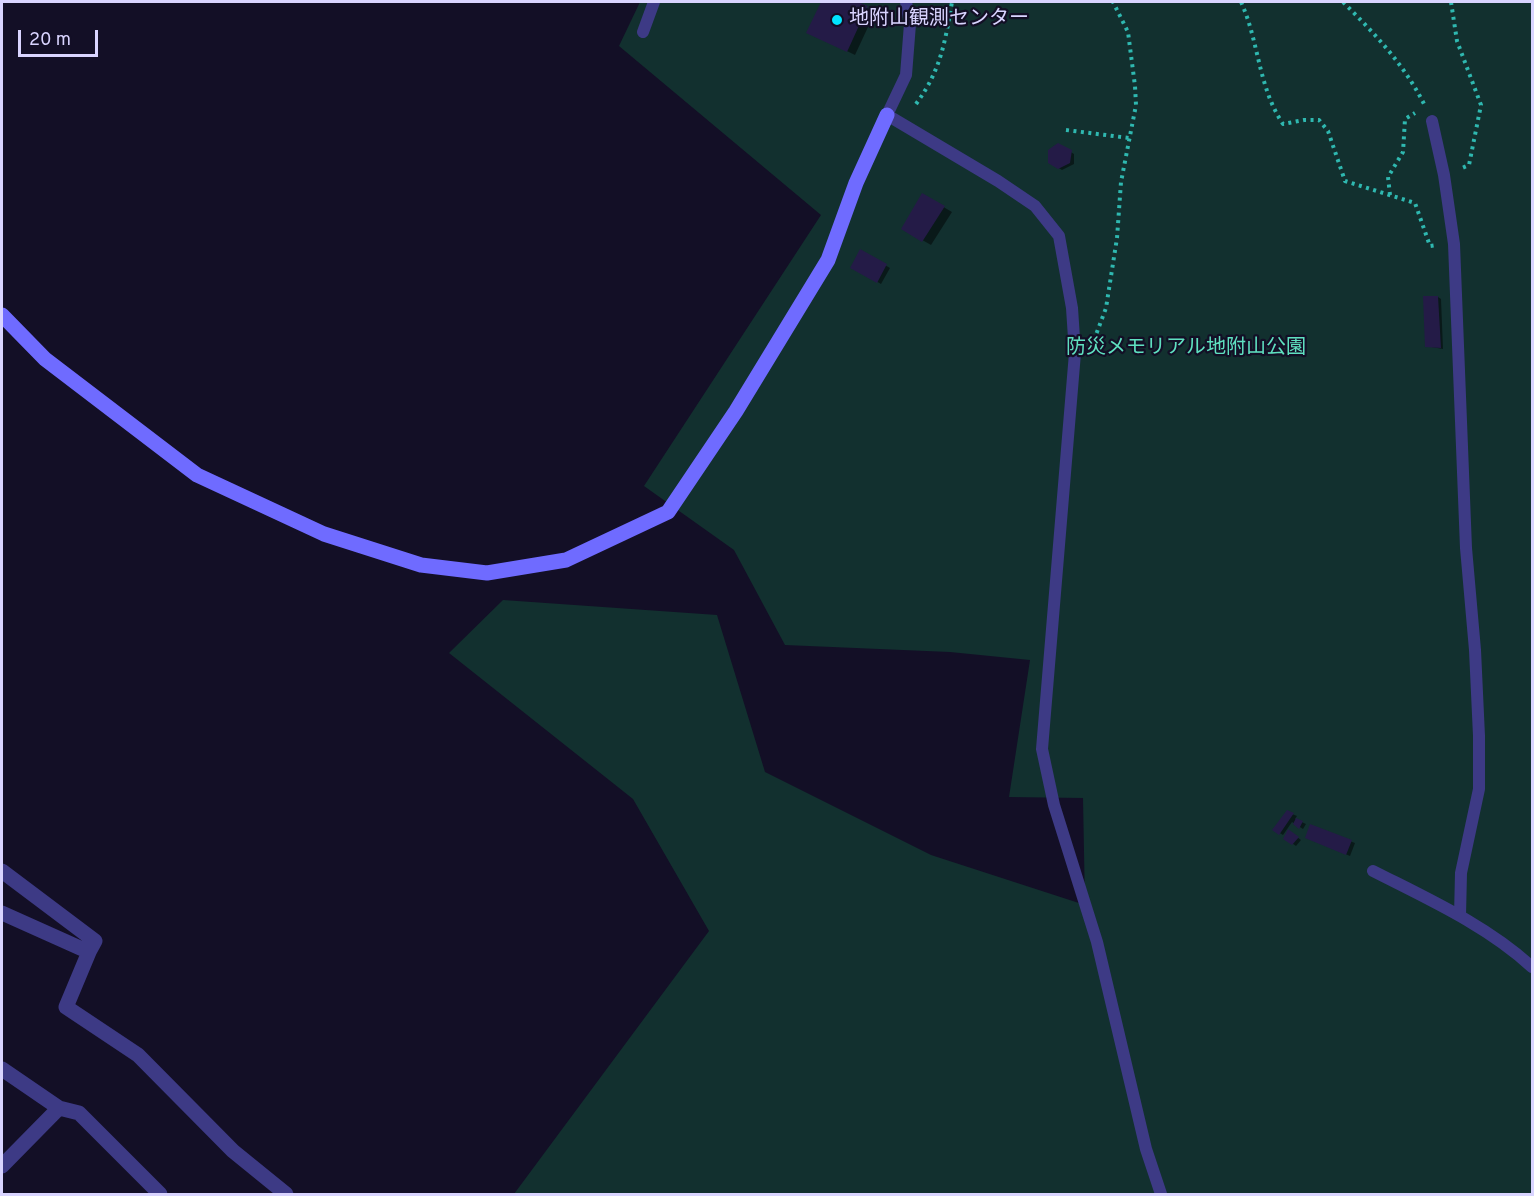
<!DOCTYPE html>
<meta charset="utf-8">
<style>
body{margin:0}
#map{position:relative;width:1534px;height:1196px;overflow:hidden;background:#130f26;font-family:Overpass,sans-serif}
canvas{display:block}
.frame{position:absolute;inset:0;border:3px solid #d9d4ff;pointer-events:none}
.scale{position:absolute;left:18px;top:30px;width:80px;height:27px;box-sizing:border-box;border:3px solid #d9d4ff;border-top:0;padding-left:8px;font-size:18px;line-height:21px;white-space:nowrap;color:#d9d4ff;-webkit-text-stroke:4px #130f26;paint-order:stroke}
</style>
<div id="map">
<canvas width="1534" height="1196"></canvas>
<div class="frame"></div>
<div class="scale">20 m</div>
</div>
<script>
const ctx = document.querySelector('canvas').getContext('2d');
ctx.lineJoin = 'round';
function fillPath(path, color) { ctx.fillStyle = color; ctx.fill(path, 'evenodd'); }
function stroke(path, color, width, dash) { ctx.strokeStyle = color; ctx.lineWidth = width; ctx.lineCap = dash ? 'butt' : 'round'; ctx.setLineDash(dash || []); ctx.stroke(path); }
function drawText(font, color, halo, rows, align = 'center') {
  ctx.font = font + ' Overpass,"Noto Sans JP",sans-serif'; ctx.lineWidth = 4.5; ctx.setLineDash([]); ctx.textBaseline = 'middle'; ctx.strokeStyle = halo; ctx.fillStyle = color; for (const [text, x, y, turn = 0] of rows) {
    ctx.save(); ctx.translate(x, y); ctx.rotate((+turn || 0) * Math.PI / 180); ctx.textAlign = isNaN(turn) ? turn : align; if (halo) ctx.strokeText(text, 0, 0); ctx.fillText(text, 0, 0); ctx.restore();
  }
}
fillPath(new Path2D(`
 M640,2H1532V1194H514L709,931L633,799L449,653L503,600L717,615L765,772L931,855L1085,905L1083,798L1009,797L1030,660L950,652L785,645L734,550L644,486L821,215L619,46Z`), '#12302f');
fillPath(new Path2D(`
 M823,2H854L875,12L855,55L808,32Z
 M1058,144L1074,154V164L1062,170L1049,162Z
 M923,195L952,212L931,245L903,229Z
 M861,251L890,268L881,284L852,267Z
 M1438,297L1441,299L1443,349L1426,346Z
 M1287,812L1297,816L1295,819L1306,824L1303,829L1292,822L1283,835L1275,830Z
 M1311,826L1355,843L1350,856L1310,839Z
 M1289,831L1301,840L1296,846L1285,838Z`), '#0007');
fillPath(new Path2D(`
 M821,2H858L868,6L847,52L806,33Z
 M1058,143L1072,150L1070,163L1058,169L1048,163V150Z
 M922,193L945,206L922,242L901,229Z
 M860,249L887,264L877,283L850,268Z
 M1423,296H1438L1441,348L1425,347Z
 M1287,810L1294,813L1279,835L1272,830Z
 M1296,818L1303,821L1299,829L1293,824Z
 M1310,824L1352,840L1346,855L1305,838Z
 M1288,829L1299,837L1292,845L1283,839Z`), '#241b47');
stroke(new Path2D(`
 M1241,2C1259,41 1258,87 1283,124L1304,120H1319L1328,131L1345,181L1415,203L1430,246L1437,245
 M1343,2C1374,33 1404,64 1424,104
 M1451,2L1457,41L1481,105L1469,165L1462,168
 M916,104C941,70 945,42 952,2
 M1066,130L1129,138
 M1390,195L1388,177L1403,152L1405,119L1415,113
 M1094,340L1106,308L1117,238L1121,182L1136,105L1135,86L1128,32L1113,2`), '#2fb8b0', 4, [3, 4.5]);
stroke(new Path2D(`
 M906,2L910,24L906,75L887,115L998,181L1035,206L1059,236L1072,308L1075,353L1042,749L1054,805L1097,942L1146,1149L1161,1194
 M643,32L654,2
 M1432,121L1444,175L1454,244L1466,548L1475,650L1479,736V789L1461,873L1460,916
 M1373,871C1428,899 1486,925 1532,967`), '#3d3a85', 12);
stroke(new Path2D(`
 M2,871L95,941L89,952
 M2,913L89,952L66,1007L138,1055L233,1151L286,1194
 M2,1069L59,1108L79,1113L160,1194
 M2,1166L59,1108`), '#3d3a85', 15);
stroke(new Path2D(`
 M2,315L45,359L197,475L324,534L421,565L487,573L566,560L668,512L736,411L828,260L856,183L887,115`), '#6f6bff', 15);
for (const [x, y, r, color] of [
 [837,20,6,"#00e5ff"]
]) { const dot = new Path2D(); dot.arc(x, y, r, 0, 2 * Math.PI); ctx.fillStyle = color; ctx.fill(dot); stroke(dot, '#130f26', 2); }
drawText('20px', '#d9d4ff', '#130f26', [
 ["地附山観測センター",849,20]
], 'left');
drawText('20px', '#5fe0c0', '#130f26', [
 ["防災メモリアル地附山公園",1186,349]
]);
</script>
